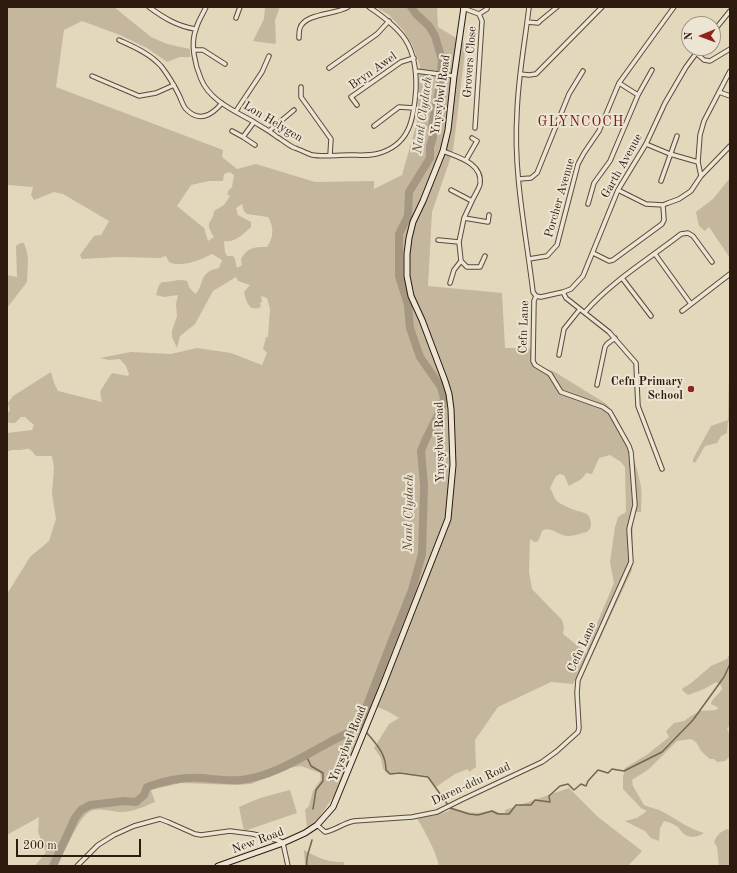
<!DOCTYPE html>
<style>
body{margin:0}
#map{position:relative;width:737px;height:873px;overflow:hidden;background:#e3d7bc;font-family:"Old Standard TT",serif}
canvas{display:block}
.frame{position:absolute;inset:0;border:8px solid #2e1a0e;pointer-events:none}
.north{position:absolute;left:681px;top:16px;width:40px;height:40px;box-sizing:border-box;background:#ede5d3;border:1px solid #a19484;border-radius:50%;rotate:269deg;font-size:11px;font-weight:700;line-height:16px;text-align:center;color:#2e1a0e}
.north::after{content:'';display:block;margin:auto;width:14px;height:18px;background:#8f2418;clip-path:polygon(50% 0,100% 100%,50% 72%,0 100%)}
.scale{position:absolute;left:16px;top:839px;width:125px;height:18px;box-sizing:border-box;border:2px solid #2e1a0e;border-top:0;padding-left:5px;font-size:12px;line-height:14px;white-space:nowrap;color:#2e1a0e;-webkit-text-stroke:3px #ede5d3;paint-order:stroke}
</style>
<div id="map">
<canvas width="737" height="873"></canvas>
<div class="frame"></div>
<div class="north">N</div>
<div class="scale">200 m</div>
</div>
<script>
const ctx = document.querySelector('canvas').getContext('2d');
ctx.lineJoin = 'round';
function fillPath(path, color) { ctx.fillStyle = color; ctx.fill(path, 'evenodd'); }
function stroke(path, color, width, dash) { ctx.strokeStyle = color; ctx.lineWidth = width; ctx.lineCap = dash ? 'butt' : 'round'; ctx.setLineDash(dash || []); ctx.stroke(path); }
function drawText(font, color, halo, rows, align = 'center') {
  ctx.font = font + ' "Old Standard TT",serif'; ctx.lineWidth = 4; ctx.setLineDash([]); ctx.textBaseline = 'middle'; ctx.strokeStyle = halo; ctx.fillStyle = color; for (const [text, x, y, turn = 0] of rows) {
    ctx.save(); ctx.translate(x, y); ctx.rotate((+turn || 0) * Math.PI / 180); ctx.textAlign = isNaN(turn) ? turn : align; if (halo) ctx.strokeText(text, 0, 0); ctx.fillText(text, 0, 0); ctx.restore();
  }
}
fillPath(new Path2D(`
 M7,7H114L151,37L167,44L190,49V57H180L167,62L147,48L120,35L82,21L64,30L56,87L223,150L222,157L237,169L256,164L315,182L374,181V189L402,175L417,122L420,66L412,44L403,30L389,15L376,7H437L438,27L466,44L453,151L432,212L428,286L502,293L505,348H530L536,366L553,371L605,403C623,419 637,464 641,487C642,495 641,504 641,512H636L633,523L632,570L592,656L588,654L573,684L551,682L498,707L475,740L476,767L469,772L468,769L455,774L436,787L428,776L400,772L388,774L383,769L381,758L374,748L389,724L399,718L389,712L373,705L334,796L317,820L307,827L305,810L309,806L313,791L321,779L320,773L301,766L289,768L251,784L236,785L181,783L151,790L155,802C145,806 133,812 122,812C112,812 101,807 91,811C80,815 68,846 61,857C58,861 52,861 49,866H35L46,852L38,832L39,817L7,835V594L30,557L49,541L56,519L52,494L54,468L52,456H36C26,444 29,451 16,450C12,450 11,450 7,452V433L32,430L34,425L25,417H21L15,423H9C7,418 6,414 10,410L8,403L13,396L51,372L54,383L58,391L102,402C101,396 98,391 104,386V385L112,373L128,376L129,374L126,366L120,359L109,360L100,358L131,352L171,354L197,348L231,353L262,365L267,353L263,349L266,337H268L270,309L267,298L261,296L262,302L260,303L261,306L259,308C257,308 254,309 252,308C247,306 245,296 244,292L250,285L238,281L236,277L213,291L195,324L180,336L177,348L172,337V331L177,316L176,304L178,295L164,297L156,295L159,285L162,282C172,283 177,278 187,281L189,287L195,294C202,289 200,279 207,273C210,270 215,269 219,268L222,260L212,254C200,260 182,268 169,262L166,256L160,258L118,257L82,259L80,255L94,236L101,235L109,221L63,194L54,192L34,200L31,195L33,187L7,185ZM230,172L234,175L232,187L229,190L227,194L230,196L224,205L214,211C213,225 203,219 214,237L208,241L204,228L177,206L191,185L209,181H223L224,174ZM242,204L244,211L247,214L268,217C274,227 274,237 267,247C254,247 248,247 241,259L242,265L237,268L235,259L233,256H227L225,252L224,241C235,243 243,234 251,227V222L238,215L236,208ZM610,455L621,462L625,467L626,512L618,517L615,527L610,562L614,583L587,647V653L563,634L564,627L562,620L532,589L529,572L530,539C539,547 539,537 542,531C550,525 559,536 568,536C575,536 581,533 587,532C590,529 591,527 591,523C590,512 583,513 575,510C573,510 559,503 558,502C553,498 553,492 550,488L556,476L560,474L564,475L569,486C576,481 581,482 586,473L592,474L599,458Z
 M265,7H280L275,20L276,42L275,44L253,41L264,19Z
 M730,178V258L709,227L705,231L699,226L696,212L713,199Z
 M20,243H24L27,252L28,260L27,282L7,308V275L17,277L16,246Z
 M730,334V424L728,421L727,433L721,436L717,443L705,446L695,463L693,462V459L711,426L728,420Z
 M730,654V725L727,729L730,735V756L725,761L717,762L714,759H710L702,752L696,742L691,739L677,741L649,769L632,780L633,786L644,805C651,808 659,809 665,813C679,821 688,828 704,833C697,838 687,839 681,831C680,830 680,829 679,828C676,825 669,822 664,821L660,828L659,841L651,838L645,831L625,821L637,818L647,811L641,808L623,789V777L625,768L648,754L669,737L666,731L674,723L684,721L691,716L700,711L716,710L719,708L711,704C712,698 719,695 722,689L721,685L716,682L704,689L688,695L682,690L683,688L690,684L711,666L727,659Z
 M569,788L598,817L642,851L628,866H439C435,849 426,834 417,818L439,814L449,811L451,807C470,813 472,815 493,810L499,813H505V810Z
 M290,790L297,813L244,831L239,807L260,798Z
 M727,829L730,830V866H719L717,847L714,842C717,835 720,832 727,829Z
 M304,850C317,857 328,863 344,862V866H305Z`), '#c4b79e');
stroke(new Path2D(`
 M359,726L362,729
 M367,733C377,745 386,754 386,770L390,774L400,773L428,777L448,805
 M306,755L311,766L323,773V781L316,790L313,809
 M450,808L469,814L478,815L492,811L498,814H509L516,805H531L535,800L550,802L549,796L560,786L568,784L574,790L581,784L586,786L588,781L598,770L608,773L612,769L624,771L662,752L693,720L724,677L730,664
 M307,866C305,858 310,849 312,840`), '#756553', 1.5);
stroke(new Path2D(`
 M53,866L75,818L81,810L90,805L124,801L136,802L144,795L147,787C164,781 183,777 201,778C214,779 227,781 240,780C272,777 302,757 330,742C340,736 350,733 359,726L393,638L412,590L422,554L424,485L421,451L425,441L442,407L444,398L441,387L420,357L410,328L408,305L399,276V234L408,216L409,192L430,158V147L433,137L432,125L440,86L442,60L435,36L429,26L416,14L411,7`), '#a59781', 8);
const minor = new Path2D(`
 M149,7C164,18 177,26 195,29
 M206,7C203,14 198,21 196,29C190,44 195,65 201,79C210,101 235,111 254,122C262,127 270,131 277,137C283,140 289,146 295,148C300,150 307,153 312,155C323,157 337,155 349,155C357,155 367,156 376,154C410,146 414,119 416,88C417,45 403,30 369,7
 M529,7C525,42 518,77 517,113C513,173 526,233 533,292L536,296
 M463,8L479,14L482,21L475,128
 M479,14L487,9V7
 M236,18L240,7
 M527,22L538,23L540,21L557,7
 M713,32L730,11
 M299,38C299,35 299,31 300,28C305,13 335,15 348,7
 M119,40C134,47 149,53 161,66C168,75 174,85 179,95C181,99 183,106 186,109C199,123 212,115 222,103
 M194,50H203L225,64
 M696,53L704,60L710,61L730,49
 M329,68L377,34L389,21
 M416,71L454,76
 M520,74L529,75L536,74L602,7
 M92,76L139,96L156,93L174,85
 M619,83L638,95
 M301,87V97L331,139L330,155
 M719,92L730,96
 M357,105L351,97L401,62L414,58
 M236,111L262,72L269,56
 M254,122L243,137L255,145
 M374,126L399,107L414,108
 M232,131L243,137
 M269,131L294,110
 M646,144L670,154L698,162
 M443,151C457,157 483,163 480,184C479,189 474,196 472,201L451,190
 M466,160L477,141L472,138
 M701,176L698,162L700,135L704,121L730,71
 M519,179L531,178L537,173L569,94L583,71
 M661,181L677,136
 M618,190L646,204L663,205L668,203L679,199L691,191L701,176L730,146
 M588,204L594,183L610,161L638,95L652,70
 M464,218L488,222L489,215
 M438,240L459,242
 M593,253L609,261L613,260L662,224L664,220L663,205
 M655,254L691,304
 M529,259L547,256L557,245L578,164L584,153L599,131L619,83L674,7
 M461,261L467,267H480L485,256
 M622,278L651,316
 M450,283L454,270L461,261L459,242L464,218L472,201
 M563,292L571,289L583,276L618,190L646,144L665,103L686,67L700,48
 M536,296L541,297L563,292L566,298L609,332L636,363L638,406L662,469
 M682,311L730,274
 M585,312C612,281 649,259 681,234L688,233L693,236L712,262
 M559,355L564,329L580,309
 M597,385L605,347L607,344L615,338
 M317,825L325,832C336,830 343,823 354,821L412,817L437,812L461,800L542,762L557,751L578,732L579,728L577,693L578,680L631,562L629,529L635,505L631,452L629,446L610,412L603,407L561,392L550,374L535,365L533,361L534,301L536,296
 M77,866L98,845L114,835L134,826L156,820L160,819L168,822L195,834L201,835L230,831L253,834L280,841L283,843L288,866`);
const secondary = new Path2D(`
 M218,866L283,843L305,833L317,825L333,807L383,685L448,519L453,465L451,409L449,394L445,381L422,320L411,296L407,276V254L409,238L413,222L423,201L443,151L448,130L454,76L464,7`);
stroke(minor, '#5b493a', 5.5);
stroke(secondary, '#2e1a0e', 7);
stroke(minor, '#ede5d3', 3.5);
stroke(secondary, '#ede5d3', 5);
for (const [x, y, r, color] of [
 [691,389,4,"#8f2418"]
]) { const dot = new Path2D(); dot.arc(x, y, r, 0, 2 * Math.PI); ctx.fillStyle = color; ctx.fill(dot); stroke(dot, '#ede5d3', 1.5); }
drawText('12px', '#2e1a0e', '#ede5d3', [
 ["Grovers Close",470,62,-86],
 ["Bryn Awel",373,71,-35],
 ["Ynysybwl Road",441,95,-82],
 ["Lon Helygen",273,122,31],
 ["Garth Avenue",622,166,-61],
 ["Porcher Avenue",560,198,-74],
 ["Cefn Lane",524,327,-88],
 ["Ynysybwl Road",440,442,-91],
 ["Cefn Lane",582,647,-66],
 ["Ynysybwl Road",348,744,-68],
 ["Daren-ddu Road",471,784,-25],
 ["New Road",258,841,-20]
]);
drawText('bold 12px', '#2e1a0e', '#ede5d3', [
 ["Cefn Primary",683,382],
 ["School",683,396]
], 'right');
drawText('italic 13px', '#5e4c3c', '#ede5d3', [
 ["Nant Clydach",423,115,-82],
 ["Nant Clydach",409,513,-89]
]);
ctx.letterSpacing = '1px';
drawText('14px', '#7a1f14', '#ede5d3', [
 ["GLYNCOCH",581,122]
]);
ctx.letterSpacing = '0px';
</script>
